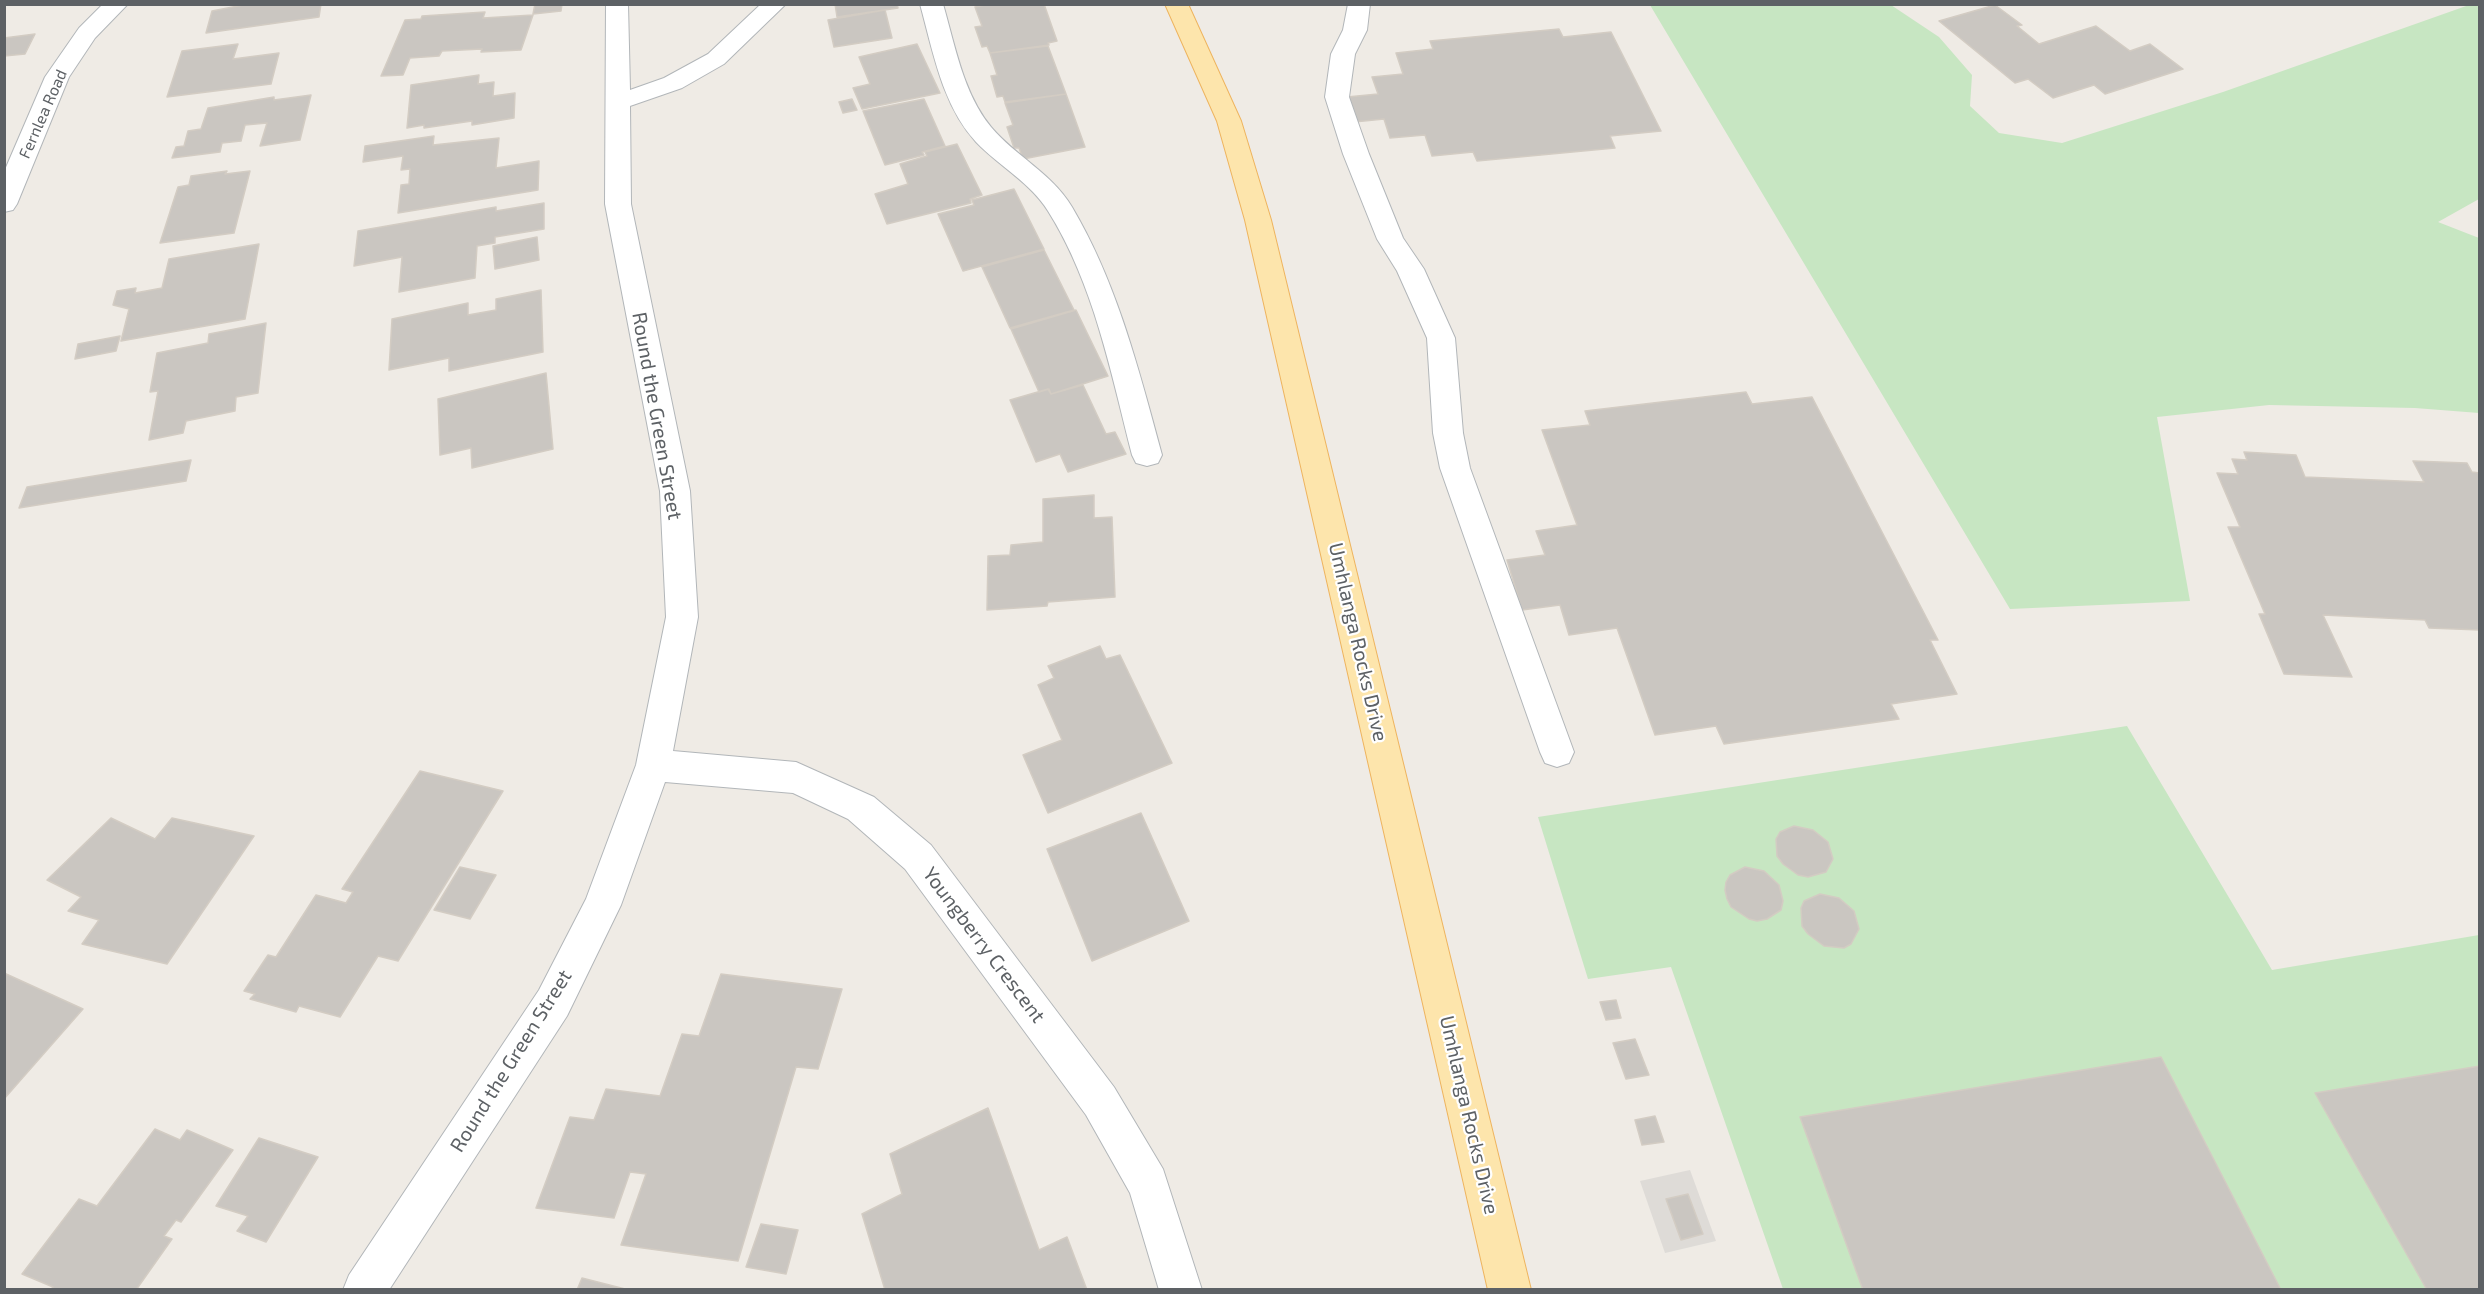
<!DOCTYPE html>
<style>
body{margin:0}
#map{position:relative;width:2484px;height:1294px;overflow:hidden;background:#efebe5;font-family:"Exo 2",sans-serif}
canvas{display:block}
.frame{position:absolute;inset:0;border:6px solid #5d6165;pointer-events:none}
</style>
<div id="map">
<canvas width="2484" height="1294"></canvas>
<div class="frame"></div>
</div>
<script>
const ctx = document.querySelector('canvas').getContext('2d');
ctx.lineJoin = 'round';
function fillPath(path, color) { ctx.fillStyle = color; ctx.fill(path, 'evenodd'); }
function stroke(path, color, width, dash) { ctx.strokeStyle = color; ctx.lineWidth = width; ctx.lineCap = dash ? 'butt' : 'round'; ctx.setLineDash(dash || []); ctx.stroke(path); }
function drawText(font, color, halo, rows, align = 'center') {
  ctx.font = font + ' "Exo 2",sans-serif'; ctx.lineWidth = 4.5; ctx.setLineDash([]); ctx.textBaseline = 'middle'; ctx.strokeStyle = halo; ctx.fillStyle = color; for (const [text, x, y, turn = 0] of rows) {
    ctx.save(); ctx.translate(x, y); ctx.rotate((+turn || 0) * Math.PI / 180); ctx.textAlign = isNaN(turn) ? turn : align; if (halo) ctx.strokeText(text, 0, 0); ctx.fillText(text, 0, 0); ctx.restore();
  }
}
fillPath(new Path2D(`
 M1690,1170L1716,1241L1665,1253L1640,1181Z`), '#dedbd7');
fillPath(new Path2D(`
 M1650,5H1891L1939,37L1972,75L1970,106L1999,133L2062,143L2223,92L2469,5H2479V199L2438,222L2479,238V413L2415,408L2269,405L2157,417L2190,601L2010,609Z
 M2127,726L2272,970L2479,935V1289H1783L1671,967L1588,979L1538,817Z`), '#c7e6c2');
const building = new Path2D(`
 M248,4H321L319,17L206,33L212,11Z
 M535,4H562L561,11L533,14Z
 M835,4H897L898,8L837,17Z
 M990,4H1044L1057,41L1048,43L1049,45L990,53L987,46L982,47L975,27L982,26L975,7Z
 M1995,5L2022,25L2017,26L2039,44L2096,26L2130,51L2150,44L2183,69L2105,94L2094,85L2053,98L2028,79L2015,83L1939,21Z
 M885,10L892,38L834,47L828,20Z
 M485,12L483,18L533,15L521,50L481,52L482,49L442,51L439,56L410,58L403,75L381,76L405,20L421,19L422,16Z
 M1559,29L1563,37L1611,32L1661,131L1610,136L1615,148L1477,161L1473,152L1432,156L1425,135L1390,138L1384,119L1354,122L1347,97L1378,94L1372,77L1403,74L1396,53L1433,49L1430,41Z
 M35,34L25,54L4,56V38Z
 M238,44L233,59L279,53L271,84L167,97L182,51Z
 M917,44L940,93L862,109L853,88L870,84L859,57Z
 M1048,46L1066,94L1005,102L1003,96L997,97L991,76L997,75L990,53Z
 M479,75L478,84L494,82L493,96L515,93L514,118L472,125V121L424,128V125L407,128L411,85Z
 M1066,94L1085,147L1023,159L1019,148H1014L1007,127L1013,125L1005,103Z
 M311,95L300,140L260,146L267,123L245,125L241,141L222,143L220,152L172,158L176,147L184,146L188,131L201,129L208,108L274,97V100Z
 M852,99L857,110L843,113L839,102Z
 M924,99L945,146L922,152L924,155L885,165L863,111Z
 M434,136L433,145L499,138L496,168L539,161L538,190L398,213L401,185L409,184L410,169L401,170L403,156L363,162L365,146Z
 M957,144L982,195L970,199L971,203L887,224L875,194L908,184L900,164L927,156L925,152Z
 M227,171L225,174L250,171L234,233L160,243L178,187L189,185L191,176Z
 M1014,189L1044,249L963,271L938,214L974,205L972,200Z
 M544,203V229L495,237V243L477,246L475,278L399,292L402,257L354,266L358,231L496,207V211Z
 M537,237L539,260L495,269L493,246Z
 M259,244L245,319L121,341L129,309L113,305L117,291L136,288L135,293L162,288L169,259Z
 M1044,250L1074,310L1010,328L982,267Z
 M541,290L543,352L449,371V358L389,370L392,319L468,303V315L496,310V299Z
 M1076,310L1108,376L1051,394L1049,389L1039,392L1011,329Z
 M266,323L258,393L236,397L235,411L186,421L183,433L149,440L158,391L150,392L157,353L208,343L209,334Z
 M120,336L116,351L75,359L78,344Z
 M546,373L553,449L472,468L471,448L440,455L438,399Z
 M1083,385L1106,434L1115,432L1126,454L1068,472L1060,454L1036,462L1010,400L1048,389L1051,394Z
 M1746,392L1752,404L1812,397L1938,640H1930L1957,694L1891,704L1899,719L1724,744L1716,726L1655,735L1617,628L1569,635L1560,605L1522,610L1507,560L1545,555L1536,531L1577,525L1542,430L1590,425L1585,411Z
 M2244,452L2296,455L2305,477L2424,482L2413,461L2467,463L2472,472L2480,473V630L2429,628L2425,620L2323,615L2352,677L2284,674L2259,614H2265L2228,527H2240L2217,473L2238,474L2232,459L2247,460Z
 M191,460L186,481L19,508L27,487Z
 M1094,495V518L1112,517L1115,597L1048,602L1047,606L987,610L988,556L1010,555L1011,545L1043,542V499Z
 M1100,646L1106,659L1120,655L1172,763L1048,813L1023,755L1062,740L1038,685L1054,678L1048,666Z
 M420,771L503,791L398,961L378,956L340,1017L299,1006L296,1012L250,999L255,994L244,991L268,955L276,957L316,895L346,903L353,892L342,889Z
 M1141,813L1189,921L1092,961L1047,849Z
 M111,818L155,839L172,818L254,836L167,964L82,944L99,920L68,911L81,897L47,880Z
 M1794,826L1813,830L1828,842L1833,859L1826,872L1808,877L1798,875L1783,864L1777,856L1776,839L1780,832Z
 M460,867L496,875L470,919L434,910Z
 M1745,867L1764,871L1779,885L1783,901L1781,910L1767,919L1757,921L1749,919L1731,907L1727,899L1725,890L1726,882L1730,875Z
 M1820,894L1839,898L1854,911L1859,929L1851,944L1844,948L1824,946L1808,934L1802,926L1801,908L1804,901Z
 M4,973L83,1009L4,1099Z
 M721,974L842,989L818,1069L796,1067L738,1261L621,1245L646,1174L630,1172L614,1218L536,1208L570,1117L594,1120L606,1089L660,1096L682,1034L699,1036Z
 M1616,1000L1621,1018L1606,1020L1600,1002Z
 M1635,1039L1649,1075L1626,1079L1613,1043Z
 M2161,1057L2281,1290H1863L1800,1117Z
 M2480,1066V1290H2427L2315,1093Z
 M988,1108L1039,1250L1067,1237L1087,1290H885L862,1214L902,1194L890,1154Z
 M1655,1116L1664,1142L1642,1145L1635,1120Z
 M155,1129L180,1140L187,1130L233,1150L181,1222L176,1220L164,1236L172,1239L136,1290H51L53,1287L22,1274L79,1199L97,1206Z
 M259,1138L318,1157L266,1242L237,1231L248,1216L216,1206Z
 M1688,1194L1703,1234L1681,1240L1666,1199Z
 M761,1224L798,1230L786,1274L746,1267Z
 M582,1278L629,1290H577Z`);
fillPath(building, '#cac6c1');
stroke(building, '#d3ccc3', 1.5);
const minor = new Path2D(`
 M103,4H128L95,38L69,77L17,204L13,210L4,212V172L45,77L79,28Z
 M606,4H628L630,90L664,78L708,54L761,4H786L724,64L682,88L630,106L631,204L690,491L698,617L673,751L796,762L874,797L931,845L1114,1087L1163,1169L1202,1290H1159L1130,1193L1086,1115L905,869L848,819L793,793L665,782L621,905L567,1016L389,1290H343L349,1275L539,990L586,899L636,765L666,617L660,491L605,204Z
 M920,4H943C955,45 963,93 991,127C1015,156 1052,173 1072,207C1117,283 1139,370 1162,455L1158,463L1147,466L1136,463L1132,455C1111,373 1094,284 1048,211C1031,183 999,166 976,142C942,105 933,51 920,4Z
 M1348,4H1370L1367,30L1355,54L1349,97L1369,154L1403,238L1424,269L1455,338L1463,433L1470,468L1574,752L1569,763L1557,767L1545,763L1540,752L1440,468L1433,433L1427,338L1397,271L1377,239L1343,154L1325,97L1331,54L1343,30Z`);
const major = new Path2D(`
 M1165,4H1188L1241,121L1271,220L1531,1290H1488L1245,220L1217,121Z`);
stroke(minor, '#b2b6b9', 2);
stroke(major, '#eeb45f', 2);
fillPath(minor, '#fff');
fillPath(major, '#fde5ac');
drawText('16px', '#5d6165', '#fff', [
 ["Fernlea Road",43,114,-66]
]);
drawText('20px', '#5d6165', '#fff', [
 ["Round the Green Street",657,416,80],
 ["Umhlanga Rocks Drive",1358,642,77],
 ["Youngberry Crescent",984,945,53],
 ["Round the Green Street",511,1061,-58],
 ["Umhlanga Rocks Drive",1469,1115,77]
]);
</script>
